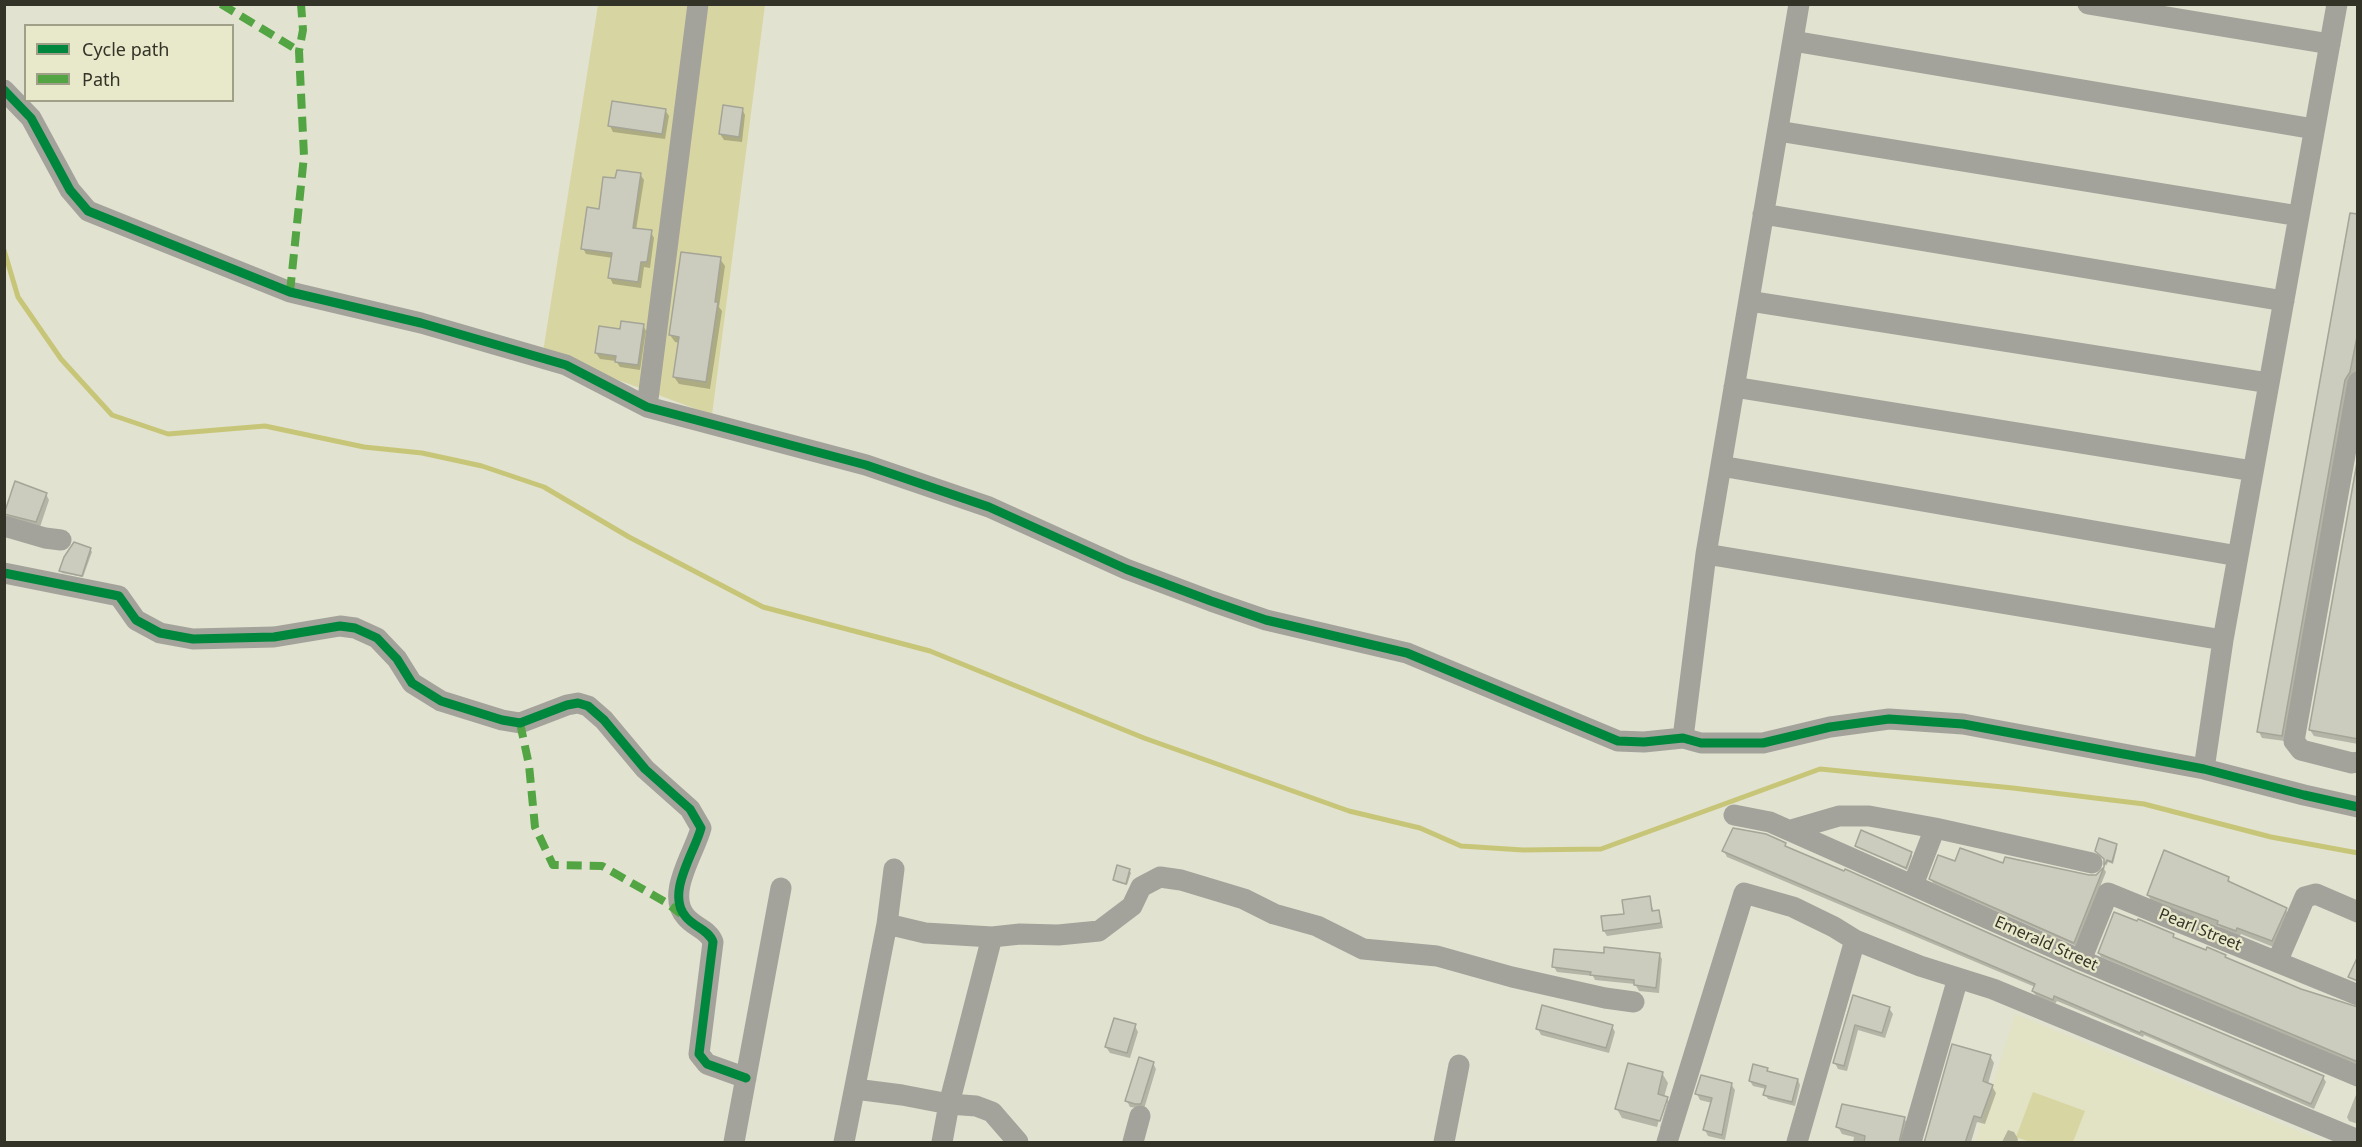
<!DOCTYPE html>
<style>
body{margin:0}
#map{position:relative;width:2362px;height:1147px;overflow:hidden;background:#e2e2d1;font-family:"Noto Sans",sans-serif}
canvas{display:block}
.frame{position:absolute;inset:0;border:6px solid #333327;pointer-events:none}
.legend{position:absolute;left:24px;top:24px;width:210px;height:78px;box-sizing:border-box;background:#e8e9ca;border:2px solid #a0a089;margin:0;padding:8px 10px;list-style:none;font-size:18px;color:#333327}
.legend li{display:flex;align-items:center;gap:12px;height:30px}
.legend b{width:30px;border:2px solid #a0a089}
</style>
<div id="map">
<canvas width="2362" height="1147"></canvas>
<div class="frame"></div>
<ul class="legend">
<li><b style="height:8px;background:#00873e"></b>Cycle path</li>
<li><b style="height:8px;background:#52a542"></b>Path</li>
</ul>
</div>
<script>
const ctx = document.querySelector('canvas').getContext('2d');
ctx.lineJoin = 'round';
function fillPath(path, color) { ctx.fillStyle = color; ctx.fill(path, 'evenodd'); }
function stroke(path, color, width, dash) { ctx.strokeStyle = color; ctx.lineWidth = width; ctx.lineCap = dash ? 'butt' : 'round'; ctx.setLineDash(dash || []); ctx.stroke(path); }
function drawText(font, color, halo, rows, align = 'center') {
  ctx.font = font + ' "Noto Sans",sans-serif'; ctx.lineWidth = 4.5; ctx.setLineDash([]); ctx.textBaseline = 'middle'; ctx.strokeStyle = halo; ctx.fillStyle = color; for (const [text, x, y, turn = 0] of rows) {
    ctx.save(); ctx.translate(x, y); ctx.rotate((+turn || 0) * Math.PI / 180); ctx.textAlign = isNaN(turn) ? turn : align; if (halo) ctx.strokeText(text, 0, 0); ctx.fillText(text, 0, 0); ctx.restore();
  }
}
fillPath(new Path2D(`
 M2015,1014L2325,1142H1975Z`), '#e2e2c5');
fillPath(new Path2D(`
 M598,5H765L712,415L543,352Z
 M2033,1092L2085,1111L2073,1142H2030L2016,1137Z`), '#d7d6a2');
fillPath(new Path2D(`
 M742,109L745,115L742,142L724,140L720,134Z
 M665,110L669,116L665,139L613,132L610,126Z
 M640,174L644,180L636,230L651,232L654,238L650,268L644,267L641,288L613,284L610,278L613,258L586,254L583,248L617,180Z
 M2358,226V377L2285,741L2262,738L2259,732Z
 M720,259L725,266L719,307L722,311L710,389L679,384L674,377L680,343L675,342L670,335Z
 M643,325L646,331L640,370L620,367L616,361L600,359L596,353L621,330Z
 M2358,466V744L2314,736L2310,730Z
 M46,494L49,500L40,527L9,519L5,513Z
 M90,549L92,552L83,577L62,573L61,571Z
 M1785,844L1788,849L2323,1077L2326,1082L2314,1109L2144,1035L2143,1037L2057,1001L2055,1004L2036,996L2033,991L2035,987L1727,857L1724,851Z
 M2116,845L2117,848L2113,864L2108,862L2106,866L2105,860Z
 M1856,846L1911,853L1912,856L1907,870Z
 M2004,865L2089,877L2097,876L2104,869L2106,872L2076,946L1933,883L1931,879Z
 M1129,870L1131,873L1127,885L1116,882L1115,880Z
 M2228,878L2232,885L2285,909L2290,916L2276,948L2241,934L2239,937L2223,930L2220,927L2152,902L2148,895Z
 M1649,898L1654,912H1658L1661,917L1663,928L1607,936L1604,931Z
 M2173,935L2176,939L2207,952L2225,956L2227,960L2300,990L2358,1008V1065L2101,957L2099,953Z
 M1606,954H1659L1662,959L1659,993L1639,991L1635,984L1595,980L1593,976L1557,972L1554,967Z
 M1854,997L1889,1008L1893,1014L1885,1038L1858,1030L1847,1071L1838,1069L1835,1063Z
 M1135,1026L1138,1032L1130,1058L1110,1053L1106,1047Z
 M1612,1026L1615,1032L1609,1053L1541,1035L1538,1029Z
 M1990,1056L1994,1063L1988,1084L1992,1086L1996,1093L1985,1124L1977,1122L1971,1142H1926Z
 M1153,1063L1156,1069L1144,1109L1130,1107L1127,1101Z
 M1767,1069L1769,1073L1798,1080L1800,1085L1795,1106L1768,1099L1765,1094L1766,1089L1753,1086L1750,1081Z
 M1662,1073L1668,1083L1664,1097L1667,1098L1672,1107L1665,1130L1660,1128L1667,1103H1664L1657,1127L1622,1118L1617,1109Z
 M1731,1084L1735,1090L1725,1140L1708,1136L1705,1130L1712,1103L1700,1100L1697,1094Z
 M2358,1090V1124L2349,1121L2347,1117Z
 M1904,1118L1908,1125L1904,1142H1853L1854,1137L1842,1134L1838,1127Z
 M2008,1130L2014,1132L2018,1139L2017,1142H2002Z`), '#0003');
stroke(new Path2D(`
 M4,250L18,297L61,359L112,415L168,434L265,426L364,447L422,453L482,466L544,487L629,537L763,607L930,651L1144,738L1349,811L1420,828L1461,846L1523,850L1601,849L1820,769L2013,788L2144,804L2271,837L2358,853`), '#c7c678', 5);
const building = new Path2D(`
 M612,101L666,109L662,134L608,126Z
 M723,105L743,108L739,137L719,134Z
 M617,170L641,173L633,228L652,230L647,262H641L638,282L608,278L612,253L581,249L587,207L599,209L603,177L615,178Z
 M2350,213L2358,214V332L2350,372L2345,380L2282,736L2257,732Z
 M681,252L721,257L715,302H718L706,382L673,377L679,337L669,335Z
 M621,321L644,324L638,365L615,362L616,356L595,353L599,326L620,329Z
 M2358,457V739L2309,730Z
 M15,481L47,493L36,522L4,514Z
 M74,542L91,548L82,576L59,571L64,557Z
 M1733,828L1766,834L1786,843L1785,846L1844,871L1845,869L2076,972L2324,1076L2311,1104L2141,1031L2140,1033L2054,996L2053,1000L2032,991L2035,984L1722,851Z
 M1861,830L1912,852L1906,868L1855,846Z
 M2099,838L2117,844L2112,862L2107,860L2104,866V859L2095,851Z
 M1960,848L2003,863L2005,857L2089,875H2096L2104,867L2074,943L1929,879L1938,855L1955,861Z
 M2164,850L2229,877L2228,881L2287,908L2272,941L2237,928L2236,931L2217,924L2218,921L2147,895Z
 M1117,865L1130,869L1126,884L1113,880Z
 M1650,896L1652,911L1659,910L1661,923L1603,931L1601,916L1624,914L1622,900Z
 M2114,912L2137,921L2138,919L2174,934L2173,937L2206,950L2207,947L2226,955L2225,957L2301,989L2358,1007V1062L2098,953Z
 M1604,947L1660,953L1656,988L1634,985V980L1590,975L1591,972L1552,967L1554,949L1604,953Z
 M2358,956V981L2348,977Z
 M1853,995L1890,1007L1882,1033L1855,1025L1844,1066L1833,1063Z
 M1542,1005L1613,1025L1606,1048L1536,1029Z
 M1114,1018L1136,1024L1127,1053L1105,1047Z
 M1952,1044L1991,1055L1983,1081L1993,1085L1981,1118L1974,1116L1965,1143H1924Z
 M1139,1057L1154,1062L1141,1104H1135L1125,1101Z
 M1628,1063L1663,1072L1658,1094L1668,1097L1660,1121L1615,1109Z
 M1753,1064L1768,1068L1767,1071L1798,1079L1792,1102L1763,1095L1766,1086L1749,1081Z
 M1701,1075L1732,1083L1722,1135L1703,1130L1712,1098L1695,1094Z
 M1842,1104L1905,1117L1899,1143H1864L1865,1136L1836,1127Z`);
fillPath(building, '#cbcbbe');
stroke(building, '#a4a497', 1.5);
stroke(new Path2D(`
 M2088,4L2330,44
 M1793,41L2314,129
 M4,90L31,118L70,190L88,211L290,292L421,323L566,365L647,407L866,465L989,507L1126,569L1211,601L1266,620L1407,653L1618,741L1644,742L1683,738L1701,743H1763L1830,727L1889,719L1963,724L2204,769L2304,795L2358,807
 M1778,131L2299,216
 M1763,214L2284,301
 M1749,301L2269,383
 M2358,382L2294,741L2301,750L2352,763L2358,762
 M1734,387L2253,471
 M647,407L698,4
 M1721,466L2238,556
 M4,526L45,538L61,540
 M1706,554L2223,640
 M4,573L119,596L136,620L160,633L193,639L274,637L340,626L355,628L377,638L397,659L412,683L441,701L502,720L520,723L567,705L578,703L588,706L604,720L645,769L690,809L701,828C695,852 665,894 686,917C694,927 709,930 713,942L699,1054L707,1064L746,1078
 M1683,738L1706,554L1799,4
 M2204,769L2223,640L2337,4
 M1734,815L1770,822L2081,960L2358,1076
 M1791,830L1839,816H1869L1935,828L2092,863
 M1913,885L1935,828
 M887,924L925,933L992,937
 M2081,960L2108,893L2358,995
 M2277,962L2305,897L2316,894L2358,912
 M855,1089L902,1095L949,1104L976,1106L992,1112L1018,1142
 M734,1142L781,888
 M844,1142L887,924L894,869
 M942,1142L949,1104L992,937L1020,934L1058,935L1099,931L1132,906L1141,887L1160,877L1181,880L1244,899L1274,914L1317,926L1363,949L1437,956L1512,977L1605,998L1634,1002
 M1133,1142L1140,1116
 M1444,1142L1459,1065
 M1667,1142L1744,893L1793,907L1834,927L1855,940L1920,966L1993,989L2358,1140
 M1797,1142L1855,940
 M1911,1142L1958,978`), '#a3a39b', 21);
stroke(new Path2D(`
 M221,4L299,51
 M290,292L304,156L299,51L303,30L301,4
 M520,723L529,765L535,827L553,865L602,866L667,903L681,914`), '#52a542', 8, [15, 8]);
stroke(new Path2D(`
 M4,90L31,118L70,190L88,211L290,292L421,323L566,365L647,407L866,465L989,507L1126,569L1211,601L1266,620L1407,653L1618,741L1644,742L1683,738L1701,743H1763L1830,727L1889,719L1963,724L2204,769L2304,795L2358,807
 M4,573L119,596L136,620L160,633L193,639L274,637L340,626L355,628L377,638L397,659L412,683L441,701L502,720L520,723L567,705L578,703L588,706L604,720L645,769L690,809L701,828C695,852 665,894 686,917C694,927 709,930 713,942L699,1054L707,1064L746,1078`), '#00873e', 9);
drawText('16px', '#333327', '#e8e9ca', [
 ["Pearl Street",2200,930,22],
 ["Emerald Street",2046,944,24]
]);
</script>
